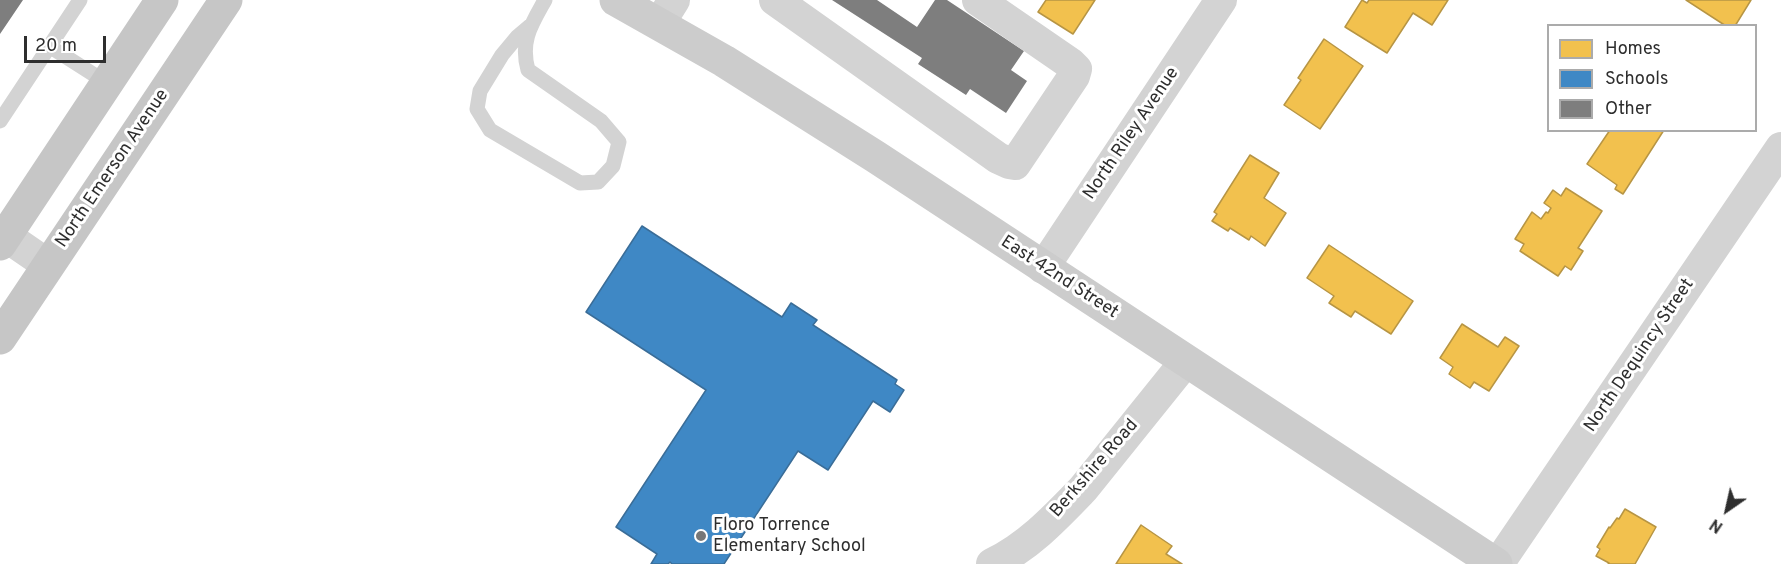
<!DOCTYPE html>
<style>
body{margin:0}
#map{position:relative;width:1781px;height:564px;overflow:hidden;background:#fff;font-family:Overpass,sans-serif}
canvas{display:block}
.legend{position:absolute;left:1547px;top:24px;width:210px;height:108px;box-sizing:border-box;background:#fff;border:2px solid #ababab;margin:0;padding:8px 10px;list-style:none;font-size:18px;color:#2e2e2e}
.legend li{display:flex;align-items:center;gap:12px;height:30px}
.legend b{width:30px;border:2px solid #ababab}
.north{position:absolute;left:1697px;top:480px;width:60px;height:60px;-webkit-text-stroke:4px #fff;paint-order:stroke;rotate:214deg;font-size:16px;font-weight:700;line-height:24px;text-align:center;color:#2e2e2e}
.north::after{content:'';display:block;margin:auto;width:21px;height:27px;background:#2e2e2e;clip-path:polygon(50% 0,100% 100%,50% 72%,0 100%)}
.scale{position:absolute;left:24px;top:36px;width:82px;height:27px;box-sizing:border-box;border:3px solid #2e2e2e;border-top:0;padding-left:8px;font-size:18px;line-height:21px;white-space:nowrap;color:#2e2e2e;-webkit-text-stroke:4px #fff;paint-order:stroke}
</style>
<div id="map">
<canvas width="1781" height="564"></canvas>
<ul class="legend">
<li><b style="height:16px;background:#f2c14e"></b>Homes</li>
<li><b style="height:16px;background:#3f88c5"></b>Schools</li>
<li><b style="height:16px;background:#7e7e7e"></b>Other</li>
</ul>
<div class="north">N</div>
<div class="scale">20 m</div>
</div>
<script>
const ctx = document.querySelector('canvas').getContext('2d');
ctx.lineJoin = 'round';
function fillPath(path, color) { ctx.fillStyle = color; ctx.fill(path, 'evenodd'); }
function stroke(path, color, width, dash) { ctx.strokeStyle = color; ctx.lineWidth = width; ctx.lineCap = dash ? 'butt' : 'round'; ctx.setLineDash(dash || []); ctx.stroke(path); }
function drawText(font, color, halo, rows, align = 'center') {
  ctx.font = font + ' Overpass,sans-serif'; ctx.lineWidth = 6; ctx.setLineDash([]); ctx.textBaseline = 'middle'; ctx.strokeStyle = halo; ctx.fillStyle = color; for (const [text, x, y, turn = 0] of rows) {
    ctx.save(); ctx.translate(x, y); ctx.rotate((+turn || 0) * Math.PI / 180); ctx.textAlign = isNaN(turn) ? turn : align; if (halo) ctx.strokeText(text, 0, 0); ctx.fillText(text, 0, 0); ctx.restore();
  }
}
const homes = new Path2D(`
 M1046,0H1095L1073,34L1038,12Z
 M1362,0L1367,3L1369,0H1448L1432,25L1413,13L1387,53L1345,27Z
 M1686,0H1751L1735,26H1726Z
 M1324,39L1363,66L1320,129L1284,105L1301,80L1298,78Z
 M1610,130H1664L1623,194L1615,189L1617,185L1587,164Z
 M1250,155L1279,173L1264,198L1286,213L1265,246L1251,236L1249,240L1230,228L1228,231L1212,221L1217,214L1214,212Z
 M1566,188L1602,211L1578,248L1583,251L1571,270L1565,266L1558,276L1520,251L1524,244L1515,239L1532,212L1541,219L1546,212L1548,213L1551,208L1544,203L1553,190L1561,196Z
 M1329,245L1413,301L1391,334L1355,311L1351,317L1329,303L1334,296L1307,278Z
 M1462,324L1498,347L1505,337L1519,346L1489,391L1474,382L1470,388L1449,374L1453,367L1440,358Z
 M1625,509L1656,527L1635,564H1608L1609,563L1596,556L1600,549L1597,547L1609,527L1610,528L1617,518L1619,519Z
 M1141,525L1172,546L1166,554L1182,564H1116Z`);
fillPath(homes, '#f2c14e');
stroke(homes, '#b79544', 1.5);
const schools = new Path2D(`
 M642,226L782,317L791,303L817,320L813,325L897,380L895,384L904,390L890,412L873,401L828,470L798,451L724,564H672L670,562L668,564H651L657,554L616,527L706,390L586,312Z`);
fillPath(schools, '#3f88c5');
stroke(schools, '#3a6d98', 1.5);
fillPath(new Path2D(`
 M0,0H23L0,34Z
 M832,0H877L917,27L935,0H947L1024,51L1011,70L1027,81L1006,113L970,89L966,95L918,64L922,58Z`), '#7e7e7e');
stroke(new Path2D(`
 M530,26L517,37L502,55L480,91L477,109L490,130L580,183L598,182L613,166L619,142L601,121L528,70C520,41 531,25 545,0
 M49,46L107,83
 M0,121L80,0`), '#d3d3d3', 15);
stroke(new Path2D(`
 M775,0L998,158L1009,163L1015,164L1074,76L1076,69L1071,64L978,0
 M659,24L674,0
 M0,232L48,265
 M1043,268L1221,0
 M992,564C1028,547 1056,517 1083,489L1186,361
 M1498,564L1781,148`), '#d3d3d3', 32);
stroke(new Path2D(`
 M616,0L724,61L876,157L1496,564`), '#ccc', 33);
stroke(new Path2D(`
 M0,244L162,0
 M0,338L226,0`), '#c6c6c6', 33);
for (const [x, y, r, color] of [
 [701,536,6,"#777"]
]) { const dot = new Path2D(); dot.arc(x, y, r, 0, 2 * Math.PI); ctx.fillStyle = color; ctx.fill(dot); stroke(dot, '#fff', 2); }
drawText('18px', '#2e2e2e', '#fff', [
 ["North Riley Avenue",1132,134,-56],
 ["North Emerson Avenue",113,169,-56],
 ["East 42nd Street",1059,278,33],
 ["North Dequincy Street",1640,356,-56],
 ["Berkshire Road",1095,469,-49]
]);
drawText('18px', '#2e2e2e', '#fff', [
 ["Floro Torrence",713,526],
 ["Elementary School",713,547]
], 'left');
</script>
